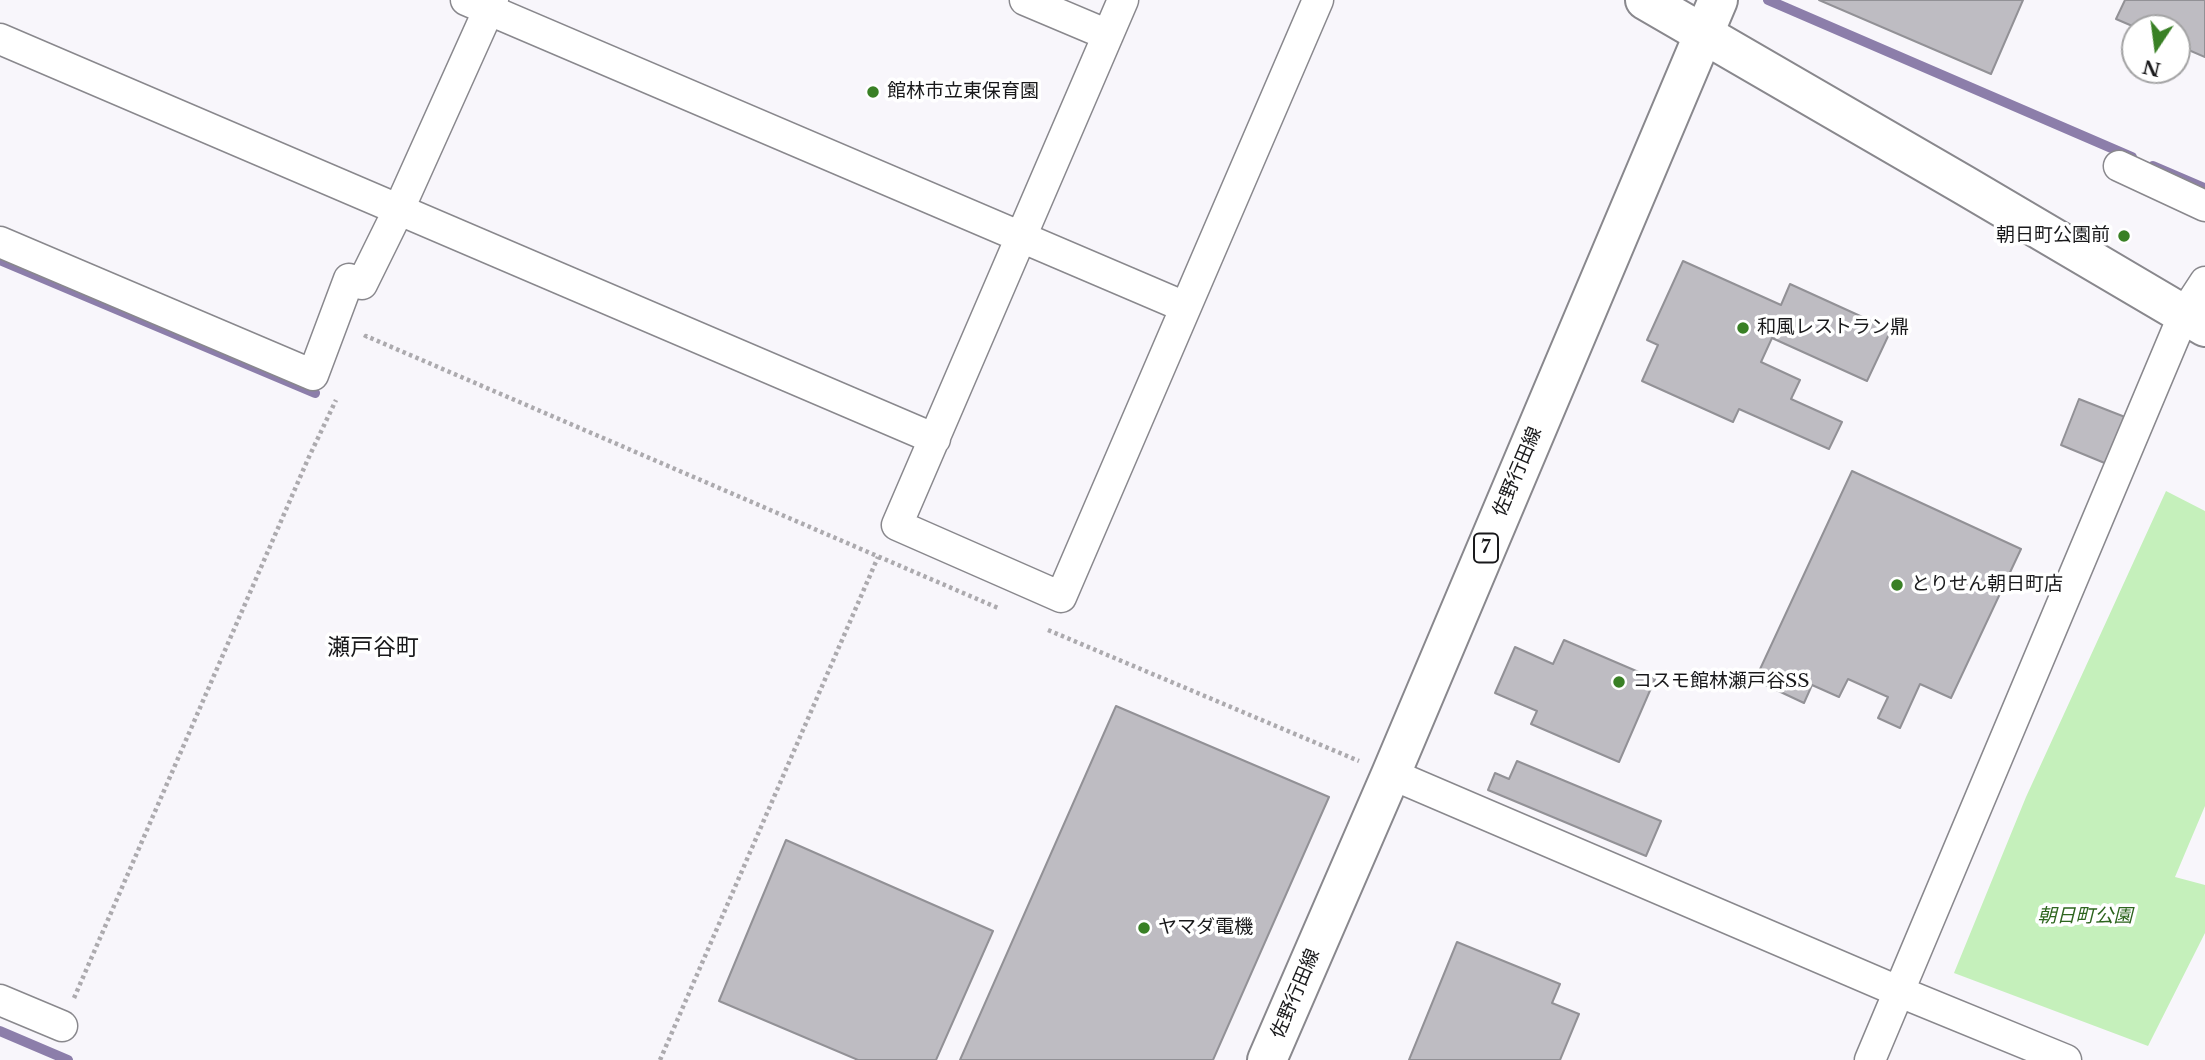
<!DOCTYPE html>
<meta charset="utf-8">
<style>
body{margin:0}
#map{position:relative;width:2205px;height:1060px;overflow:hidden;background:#f8f6fb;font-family:"Libre Baskerville",serif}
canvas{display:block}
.north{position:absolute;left:2121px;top:14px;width:70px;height:70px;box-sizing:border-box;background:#fff;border:2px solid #a3a3a4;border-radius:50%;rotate:193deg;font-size:19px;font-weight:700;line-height:28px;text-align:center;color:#19191b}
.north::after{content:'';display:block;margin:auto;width:24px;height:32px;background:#398025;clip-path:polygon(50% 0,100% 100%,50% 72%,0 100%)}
</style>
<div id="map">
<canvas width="2205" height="1060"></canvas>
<div class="north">N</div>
</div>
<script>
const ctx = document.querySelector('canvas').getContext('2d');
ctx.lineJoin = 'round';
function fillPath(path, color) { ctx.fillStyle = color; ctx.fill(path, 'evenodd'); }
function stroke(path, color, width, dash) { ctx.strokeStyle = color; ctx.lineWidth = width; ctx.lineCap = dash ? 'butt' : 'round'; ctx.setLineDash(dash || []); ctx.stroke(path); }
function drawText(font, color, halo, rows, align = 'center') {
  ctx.font = font + ' "Libre Baskerville","Noto Sans JP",serif'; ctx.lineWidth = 7; ctx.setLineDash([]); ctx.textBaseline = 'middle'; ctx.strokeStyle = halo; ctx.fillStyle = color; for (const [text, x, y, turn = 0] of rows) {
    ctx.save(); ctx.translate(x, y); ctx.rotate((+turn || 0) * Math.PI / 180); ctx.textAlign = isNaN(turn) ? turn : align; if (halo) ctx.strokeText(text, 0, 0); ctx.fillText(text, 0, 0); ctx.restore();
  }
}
fillPath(new Path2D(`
 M2166,491L2205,511V806L2175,877L2205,885V933L2148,1046L1954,973L2026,797Z`), '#c5f0bb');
stroke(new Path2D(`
 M1768,0L2132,157
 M2153,166L2202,187
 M0,260L315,393
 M0,1031L68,1060`), '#8c7eaa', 10);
const building = new Path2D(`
 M1819,0H2023L1991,74Z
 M2125,0H2205V57L2177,45V28H2137L2116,19Z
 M1683,261L1781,305L1790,284L1891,330L1867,381L1772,338L1761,362L1800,380L1791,399L1842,422L1829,449L1739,409L1733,422L1642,381L1658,345L1647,340Z
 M2079,399L2125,417L2107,464L2061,445Z
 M1852,471L2021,549L1951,698L1920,684L1900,728L1878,718L1888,697L1848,679L1839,697L1812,685L1804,703L1755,680Z
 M1564,640L1655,679L1619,762L1531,724L1537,711L1495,693L1515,647L1553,664Z
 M1116,706L1329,797L1213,1060H960Z
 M1517,761L1661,821L1646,856L1488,790L1495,773L1509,779Z
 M786,840L993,931L936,1060H858L719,1001Z
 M1457,942L1560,984L1552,1003L1579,1014L1560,1060H1409Z`);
fillPath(building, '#bebcc2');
stroke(building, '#929196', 2);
const street = new Path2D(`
 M466,0L1185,307
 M1025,0L1108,35
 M1123,0L897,525L1061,597L1318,0
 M0,39L935,439
 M2119,166L2205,206
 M0,242L313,375L349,279L362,284L399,209L493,0
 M1391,774L1900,992L2066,1060
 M0,1000L62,1026
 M1870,1060L2184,314L2205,282`);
const secondary = new Path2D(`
 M1645,0L1964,185L2205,327`);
const primary = new Path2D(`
 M1267,1060L1391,774L1718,0`);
stroke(street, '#89888d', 33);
stroke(secondary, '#89888d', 42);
stroke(primary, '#89888d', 42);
stroke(new Path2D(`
 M365,338L366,336L998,608
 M1048,630L1359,761
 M74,998L308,459L336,400
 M660,1060L878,557`), '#acaaae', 4.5, [3.5, 3.5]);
stroke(street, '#fff', 30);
stroke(secondary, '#fff', 38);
stroke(primary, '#fff', 38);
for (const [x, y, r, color] of [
 [873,92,7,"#398025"],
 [2124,236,7,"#398025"],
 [1743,328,7,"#398025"],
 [1897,585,7,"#398025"],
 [1619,682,7,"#398025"],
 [1144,928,7,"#398025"]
]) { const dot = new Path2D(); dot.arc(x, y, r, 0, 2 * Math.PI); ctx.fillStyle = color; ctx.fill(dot); stroke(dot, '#fff', 2.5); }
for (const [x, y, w] of [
 [1486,548,24]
]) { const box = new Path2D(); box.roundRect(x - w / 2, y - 14.5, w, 29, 5); ctx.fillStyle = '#fff'; ctx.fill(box); stroke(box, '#19191b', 2); }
drawText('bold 18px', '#19191b', null, [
 ["7",1486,548]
]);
drawText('19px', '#19191b', '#fff', [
 ["館林市立東保育園",887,92],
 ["朝日町公園前",2110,236,"right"],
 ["和風レストラン鼎",1757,328],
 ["とりせん朝日町店",1911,585],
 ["コスモ館林瀬戸谷SS",1633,682],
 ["ヤマダ電機",1158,928]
], 'left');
drawText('19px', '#19191b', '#fff', [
 ["佐野行田線",1518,472,-67],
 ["佐野行田線",1296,994,-67]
]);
drawText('italic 19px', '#2d651e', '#fff', [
 ["朝日町公園",2085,917]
]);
drawText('23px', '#19191b', '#fff', [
 ["瀬戸谷町",373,649]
]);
</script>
